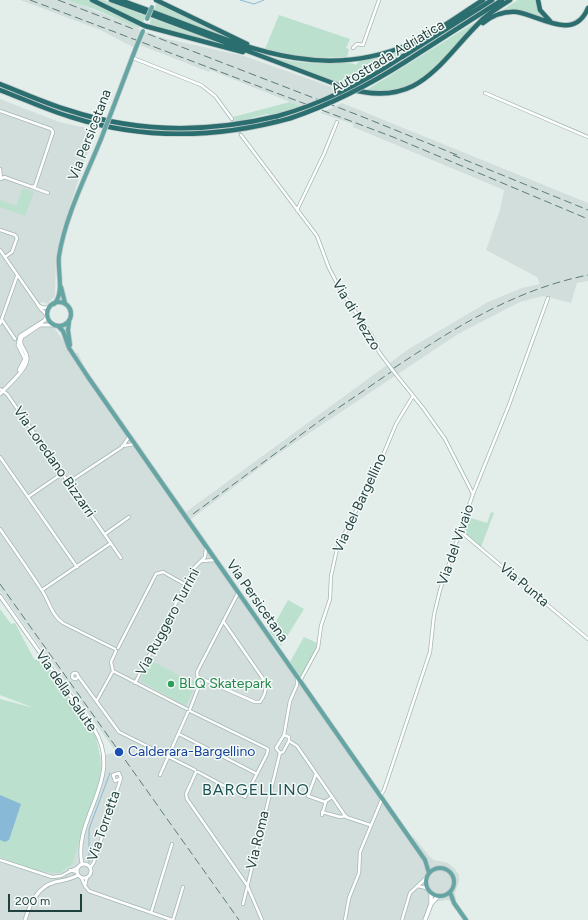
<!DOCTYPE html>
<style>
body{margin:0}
#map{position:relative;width:588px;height:920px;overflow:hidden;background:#e3eeeb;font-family:Figtree,sans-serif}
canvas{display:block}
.scale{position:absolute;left:8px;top:894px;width:74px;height:18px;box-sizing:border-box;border:2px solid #21413f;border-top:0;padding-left:5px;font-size:12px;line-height:14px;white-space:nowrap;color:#21413f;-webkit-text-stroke:3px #f4faf8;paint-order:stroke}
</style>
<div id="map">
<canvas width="588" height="920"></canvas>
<div class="scale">200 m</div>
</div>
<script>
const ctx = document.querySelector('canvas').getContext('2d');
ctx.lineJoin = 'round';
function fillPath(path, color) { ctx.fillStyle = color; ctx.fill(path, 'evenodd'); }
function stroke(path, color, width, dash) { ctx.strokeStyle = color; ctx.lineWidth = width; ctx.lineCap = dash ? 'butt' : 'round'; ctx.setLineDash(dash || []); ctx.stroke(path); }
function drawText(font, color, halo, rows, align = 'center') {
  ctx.font = font + ' Figtree,sans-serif'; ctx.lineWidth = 3; ctx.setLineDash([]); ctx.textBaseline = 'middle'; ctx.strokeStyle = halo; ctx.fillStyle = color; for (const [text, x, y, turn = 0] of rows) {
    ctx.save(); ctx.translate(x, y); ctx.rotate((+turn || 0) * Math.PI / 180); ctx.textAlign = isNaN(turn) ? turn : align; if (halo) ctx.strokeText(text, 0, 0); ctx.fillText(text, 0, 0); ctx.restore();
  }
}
fillPath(new Path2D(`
 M20,0H66L73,2L131,25L140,30L133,47L98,29Z
 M146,32L167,39L244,56L340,90L300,106L210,70L209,72L140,45Z
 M0,99L59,122L95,130L60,236L56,259L55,296L47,304L42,302L38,305L72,353H78L84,366L186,512L387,365L390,369L393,368L390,363L407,350L488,302L522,288L540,284L537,277L486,250L500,210L504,190L353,127V124L320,113L342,103L588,203V281L577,283L571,303L543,296L520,302L458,334L278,454L191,519L301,678L307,693L410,843L413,836L429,856L434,860L448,863L455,869L459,875V882L455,893L456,899L452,901L446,900L434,902L427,920H0V857L38,871L52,873H60L73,864L81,835L98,786L101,770L100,756L116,752L0,591Z`), '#d1dedb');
fillPath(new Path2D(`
 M66,0H89L135,22L140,29L94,9Z
 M95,0H104L146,16L143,22Z
 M518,0H537L539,12L544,19L526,13H498Z
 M156,4H158L224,36L154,10Z
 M279,15L350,39L346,48L349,49L347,57L302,58L265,49Z
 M151,18L221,44L152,26L150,23Z
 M477,21L430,73L411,85L394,90L365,91Z
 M419,43L347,87L260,54C277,59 295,62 312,63C322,64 350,61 356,65L359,61L388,54Z
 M290,102L300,106L272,115L267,114L236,122L233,117Z
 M23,188L34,192L25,216L0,207V200L16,206Z
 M491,512L494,513L481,547L463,532L468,517L487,523Z
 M288,600L304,609L281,646L270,632Z
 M0,609L11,624L15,623L34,659L45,664L91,728L96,737L100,756L101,770L98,786L81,835L73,864L60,873H52L38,871L0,857V699L34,708L0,695Z
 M304,637L317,643L315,651L301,678L290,662Z
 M150,660L189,681L190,679L196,682L186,706L140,681Z`), '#bbe0cd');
fillPath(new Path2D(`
 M0,795L21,804L9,840L5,842L0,840Z`), '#88b9d6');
stroke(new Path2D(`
 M240,0L254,4L264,0
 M89,862V829L110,773`), '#88b9d6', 1);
stroke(new Path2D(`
 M232,119L241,135`), '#bccbc9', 2.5, [2.5, 1]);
const minor = new Path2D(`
 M353,48L357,44L363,45L379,0
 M133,58L201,85L215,96L232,119
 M485,93L588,137
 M0,111L51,129L53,132L35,186L32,187L4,177L1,179
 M241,135L317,236L329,268L341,291L372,336L379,352L391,368
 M0,169L1,179
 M32,187L48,193
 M297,210L324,154L337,122
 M0,230L15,235L17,238L12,252L5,257
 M0,250L39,306L45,308L51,306
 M41,309L47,315
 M2,320L15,339
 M0,324L17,276
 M394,372L423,408L445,439L473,494
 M0,389L7,394L121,558
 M122,446L135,444
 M0,457L77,567
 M69,482L122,447L129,437
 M28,497L63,473
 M0,529C14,549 28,569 41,589C49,600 51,615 63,623L115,649
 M460,531L588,639
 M105,534L129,517
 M202,561L215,560
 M42,590L111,543
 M118,648L156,574L163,572L186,585
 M116,651L111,662L113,671L187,709
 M72 676a3 3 0 1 1 6 0a3 3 0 1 1-6 0Z
 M78,676L119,732L195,770
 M198,677L255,702H260C265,695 268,688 264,680L223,621
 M300,681L318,648L321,626L330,599L331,576L337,549L381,460L396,424L413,396
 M135,683L194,568L205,557L206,548
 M97,700L113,671
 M190,709L199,686L197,672L238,593
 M190,711L268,749L267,754L245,797L198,772
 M179,734L257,774
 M284,735L290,701L297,685V678
 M284,735L289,737V741L283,752L280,753L276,748Z
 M289,741L297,746L346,817L370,825
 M196,772L186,794L187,799L247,885L262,920
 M316,774L308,796L325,802
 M160,775L188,712
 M380,796L384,790L430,652L434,615L440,590L473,494L509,405L548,298
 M322,812L340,817L346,816
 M322,815L326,801L332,797
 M0,860L52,877L61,876L80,866
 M90,868L94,862L121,778L119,773L113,775L115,781L120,779
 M70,870L77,872
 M81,877L85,886L87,877
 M85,886L89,891L172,920
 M418,886L426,888
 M243,904L280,753
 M151,913L172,844
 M173,920L183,887
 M345,920L349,898L359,873L360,852L382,799
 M402,920L410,893L426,878`);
const tertiary = new Path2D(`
 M39,306L41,309
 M19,370L25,359L18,345L20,336L45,320L47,315
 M0,394C7,386 29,368 27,357C26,349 18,346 22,337L40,325H54
 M0,596L94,729C125,779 72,817 82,864
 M77 871a7 7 0 1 1 14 0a7 7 0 1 1-14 0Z
 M25,920C30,904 37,887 55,882C63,880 70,880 78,875`);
const secondary = new Path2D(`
 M431,903V894
 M425,920L431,904L438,896`);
const primary = new Path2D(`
 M113,108L137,45
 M61,287L65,303
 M47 314a12 12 0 1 1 24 0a12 12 0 1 1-24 0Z
 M54,304C65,293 57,270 59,256C65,217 86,176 101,139
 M69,322L68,330L70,345
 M58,326L63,331L69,348L88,377L425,860L429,873
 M426 882a14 14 0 1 1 28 0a14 14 0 1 1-28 0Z
 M450,892L454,903L466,920`);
const motorway = new Path2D(`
 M92,0L145,26L243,52
 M111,0L147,13
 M120,0L148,10
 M156,0L247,44
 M538,0L540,10L550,21
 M153,12C240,44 318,84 410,44C436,33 459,15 483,0
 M152,15L346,88C421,110 438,62 483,19C491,12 501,6 510,0
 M483,23C493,15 505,11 517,12C541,16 574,42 588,8
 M402,57L492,0
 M405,62L502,0
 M0,84C23,93 45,103 68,110C137,133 208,133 278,116
 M0,90C24,99 47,110 71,117C143,140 219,138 291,118`);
stroke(minor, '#a5b7b4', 4);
stroke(tertiary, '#a5b7b4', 4.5);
stroke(secondary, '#a1bab7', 5);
stroke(primary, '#c1cac9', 5.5);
stroke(motorway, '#c1cac9', 6);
stroke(minor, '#fff', 2.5);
stroke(tertiary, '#fff', 3);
stroke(secondary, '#fff', 3.5);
stroke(primary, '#65a6a4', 4);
stroke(motorway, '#2b6e6f', 4.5);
stroke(new Path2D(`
 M30,0L393,137L588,219
 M58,0L136,30
 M148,34L363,117L457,155
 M453,155L588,210
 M394,368C456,327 514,290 588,275
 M193,514L325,417L391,372
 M0,584L239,920`), '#5c7c7a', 1, [8, 4]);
const minorBridge = new Path2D(`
 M391,368L394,372`);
const primaryBridge = new Path2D(`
 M147,19L152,7
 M137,45L143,31
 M101,139L113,108`);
const motorwayBridge = new Path2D(`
 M278,116C324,103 363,83 402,57
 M291,118C332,104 369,85 405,62`);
stroke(minorBridge, '#a5b7b4', 4, []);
stroke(primaryBridge, '#c1cac9', 5.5, []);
stroke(motorwayBridge, '#c1cac9', 6, []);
stroke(minorBridge, '#fff', 2.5);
stroke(primaryBridge, '#65a6a4', 4);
stroke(motorwayBridge, '#2b6e6f', 4.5);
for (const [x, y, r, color] of [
 [171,684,4,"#2e9e5b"],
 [119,752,5,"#1a4fb4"]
]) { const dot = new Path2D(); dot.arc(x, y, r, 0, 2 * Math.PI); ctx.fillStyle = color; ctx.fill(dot); stroke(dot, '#f4faf8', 1.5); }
drawText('14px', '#21413f', '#f4faf8', [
 ["Autostrada Adriatica",388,57,-31],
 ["Via Persicetana",90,135,-69],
 ["Via di Mezzo",356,315,59],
 ["Via Loredano Bizzarri",54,462,55],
 ["Via del Bargellino",360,503,-65],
 ["Via del Vivaio",456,545,-71],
 ["Via Punta",524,585,40],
 ["Via Persicetana",257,601,55],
 ["Via Ruggero Turrini",168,622,-62],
 ["Via della Salute",66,691,55],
 ["Via Torretta",104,826,-71],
 ["Via Roma",258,840,-77]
]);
drawText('14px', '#27864d', '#f4faf8', [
 ["BLQ Skatepark",179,684]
], 'left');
drawText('14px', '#164399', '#f4faf8', [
 ["Calderara-Bargellino",128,752]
], 'left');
ctx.letterSpacing = '1px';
drawText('16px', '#1c5453', '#f4faf8', [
 ["BARGELLINO",256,790]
]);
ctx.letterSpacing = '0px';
</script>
